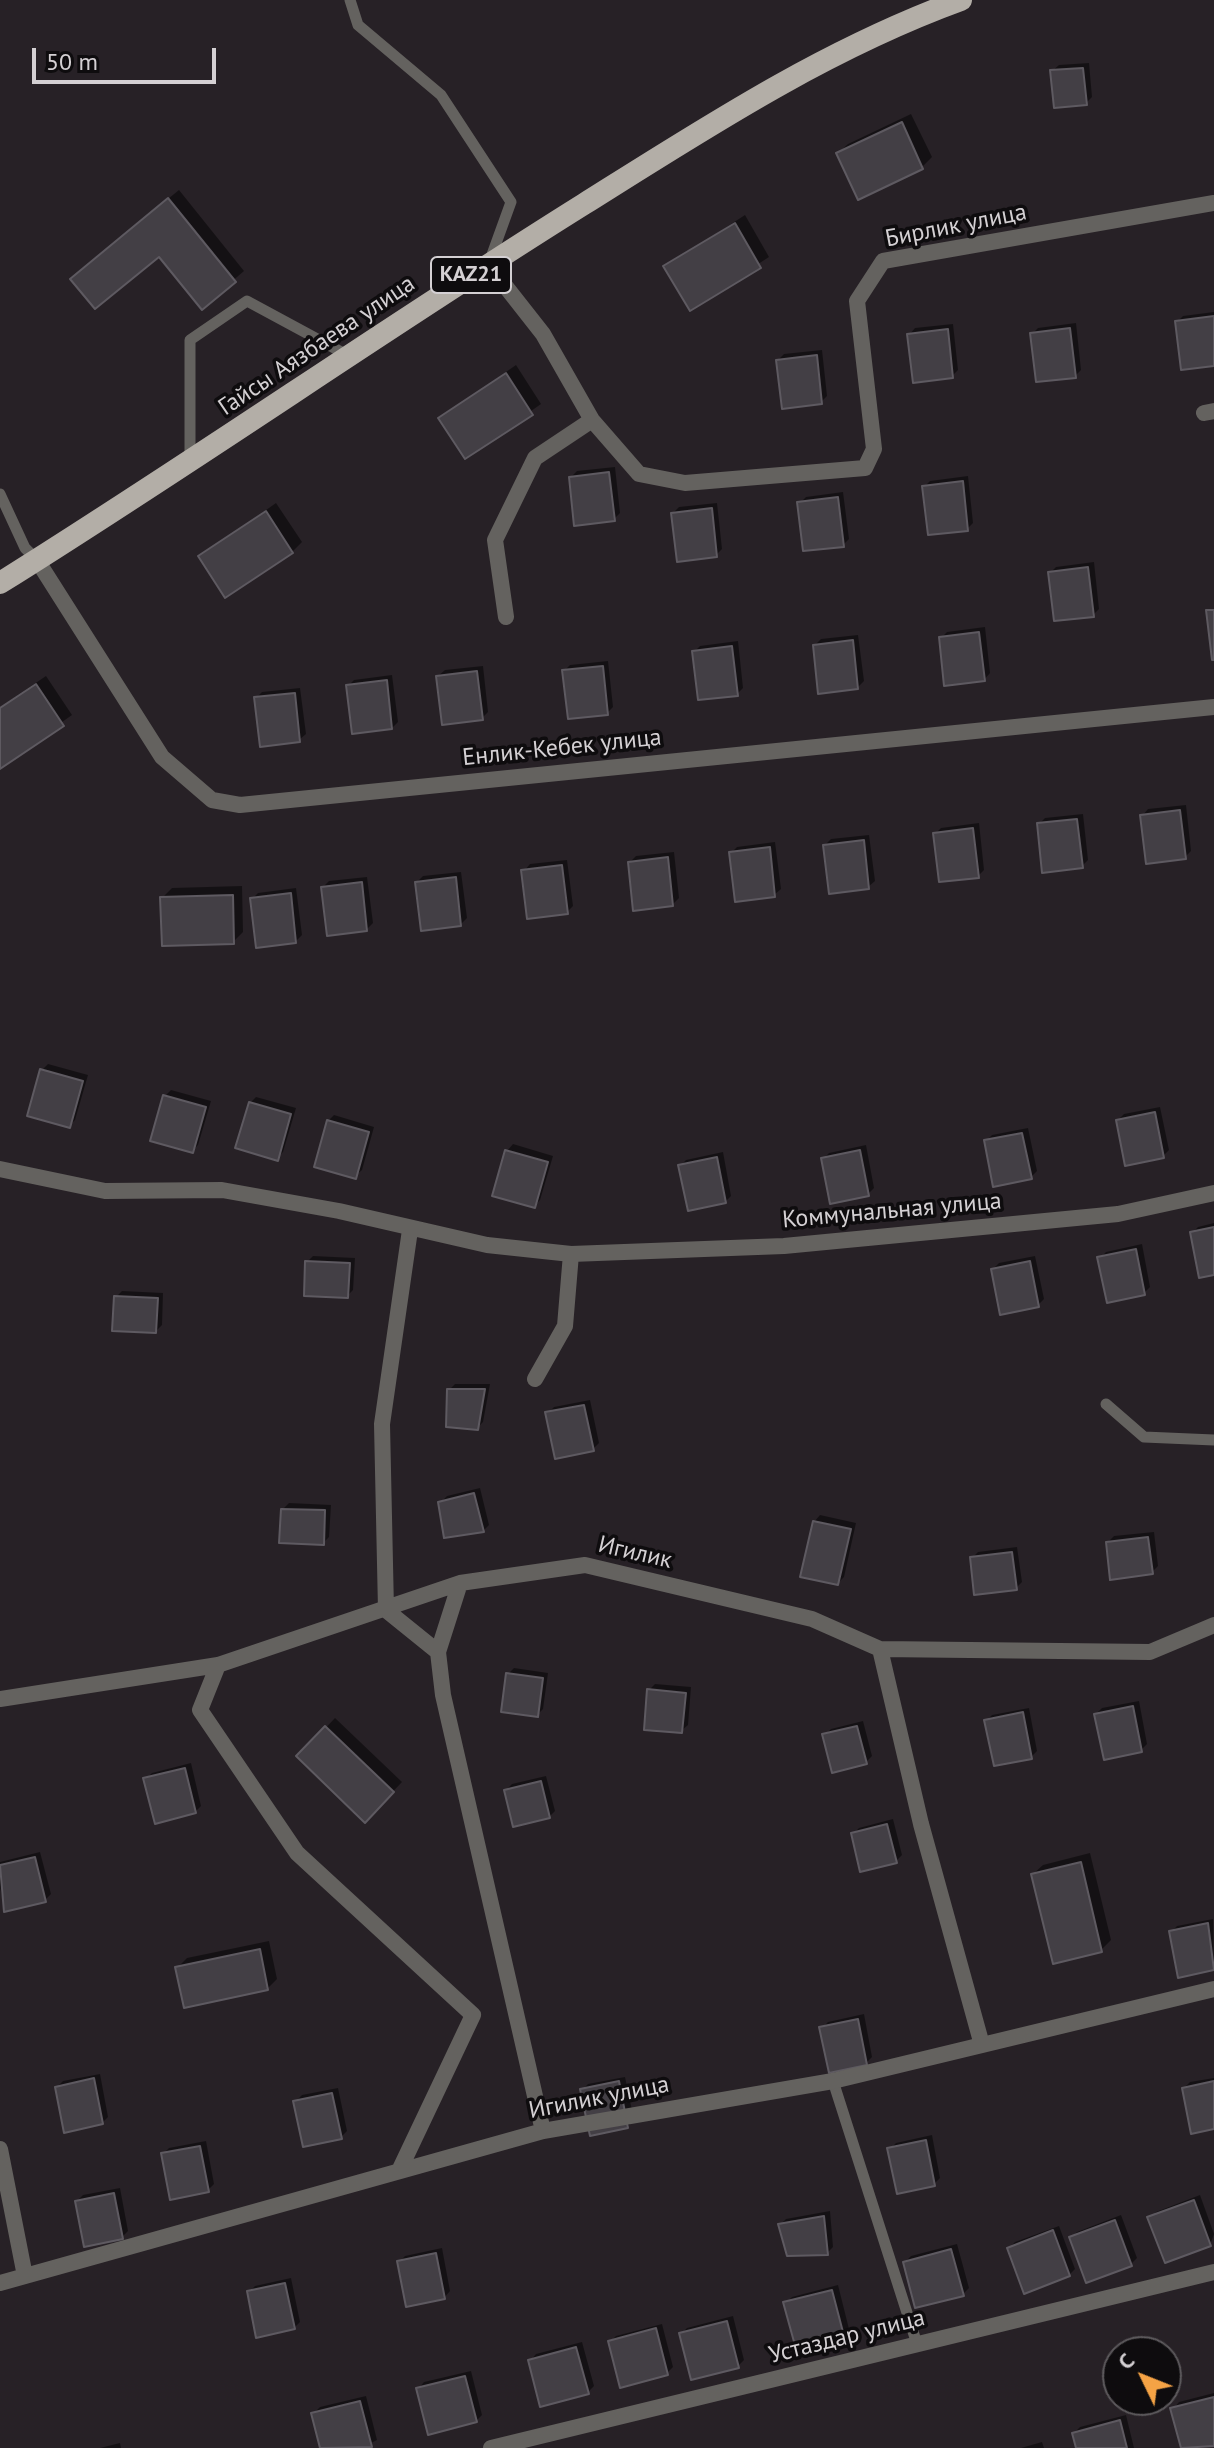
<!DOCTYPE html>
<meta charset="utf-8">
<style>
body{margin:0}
#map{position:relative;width:1214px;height:2448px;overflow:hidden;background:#272126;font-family:"PT Sans",sans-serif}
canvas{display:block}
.north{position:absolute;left:1102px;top:2336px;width:80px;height:80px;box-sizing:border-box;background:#0e0c0e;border:2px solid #5d5a5d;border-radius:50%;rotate:313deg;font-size:22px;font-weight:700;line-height:32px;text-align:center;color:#d4d0d3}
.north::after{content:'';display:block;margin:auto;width:28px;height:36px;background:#f5a345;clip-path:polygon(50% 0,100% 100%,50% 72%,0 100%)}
.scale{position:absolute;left:32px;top:48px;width:184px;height:36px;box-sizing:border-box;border:4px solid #d4d0d3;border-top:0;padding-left:10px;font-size:24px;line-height:28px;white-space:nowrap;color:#d4d0d3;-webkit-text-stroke:6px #0e0c0e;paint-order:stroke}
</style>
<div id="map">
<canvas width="1214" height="2448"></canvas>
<div class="north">С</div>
<div class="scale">50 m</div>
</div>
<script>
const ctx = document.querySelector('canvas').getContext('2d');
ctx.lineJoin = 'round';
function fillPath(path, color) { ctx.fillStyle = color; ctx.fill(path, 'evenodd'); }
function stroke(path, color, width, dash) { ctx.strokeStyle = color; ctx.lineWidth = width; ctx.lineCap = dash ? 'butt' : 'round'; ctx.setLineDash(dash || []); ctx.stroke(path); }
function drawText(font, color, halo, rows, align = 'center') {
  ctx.font = font + ' "PT Sans",sans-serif'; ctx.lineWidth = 7; ctx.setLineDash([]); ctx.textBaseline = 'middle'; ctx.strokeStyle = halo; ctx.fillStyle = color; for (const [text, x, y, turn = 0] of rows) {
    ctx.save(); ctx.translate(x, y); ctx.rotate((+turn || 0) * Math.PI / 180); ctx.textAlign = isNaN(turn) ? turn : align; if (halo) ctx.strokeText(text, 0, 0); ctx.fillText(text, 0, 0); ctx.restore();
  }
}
fillPath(new Path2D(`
 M1089,63L1092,97L1086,103L1052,71L1059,65Z
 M911,114L932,157L922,167L859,197L838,153L848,144Z
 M179,190L244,271L202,307L159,254L82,269Z
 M745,215L769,257L690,308L665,267Z
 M1214,312V364L1177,322L1183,316Z
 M1076,323L1081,370L1075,376L1032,334L1038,328Z
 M953,324L958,370L952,376L909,335L915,328Z
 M822,350L827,396L821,402L778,360L784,354Z
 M516,365L541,404L466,457L440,418Z
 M615,467L620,513L614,519L571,477L577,471Z
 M968,476L973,523L967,529L924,487L930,481Z
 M843,492L849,539L843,545L800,503L806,497Z
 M276,503L302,542L292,552L200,557Z
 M717,503L722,549L716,555L673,513L679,507Z
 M1094,562L1099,609L1093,615L1050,573L1056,567Z
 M985,627L990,673L984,680L941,638L947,632Z
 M858,635L864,681L858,687L815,645L821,639Z
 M738,641L743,688L737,694L694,652L700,646Z
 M608,661L613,707L607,713L564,671L570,665Z
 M483,666L488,712L482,718L438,676L445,670Z
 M392,675L398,722L392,728L348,686L354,680Z
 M46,676L72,715L0,766V707Z
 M300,688L306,734L299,740L256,698L262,692Z
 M1186,805L1191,851L1185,857L1142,816L1148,809Z
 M1083,814L1088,860L1082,866L1039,824L1045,818Z
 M979,823L984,870L978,876L935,834L941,828Z
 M869,835L875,881L868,887L825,845L831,839Z
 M775,842L781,889L774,895L731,853L737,847Z
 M674,852L679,898L673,904L630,862L636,856Z
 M567,860L573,906L567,912L524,871L530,864Z
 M461,872L467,918L461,924L417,882L423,876Z
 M367,877L373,923L367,929L323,887L329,881Z
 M242,886L243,932L233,942L162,898L172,888Z
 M296,888L302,935L296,941L252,899L258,893Z
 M48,1064L88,1075L75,1120L69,1126L42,1070Z
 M171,1090L211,1101L198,1145L192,1151L153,1140L165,1096Z
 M256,1097L296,1108L283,1152L277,1158L250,1103Z
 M1160,1107L1169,1150L1163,1156L1118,1120L1124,1114Z
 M334,1115L374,1127L362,1170L355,1176L328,1121Z
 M1028,1128L1037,1171L1031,1177L986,1141L992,1135Z
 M513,1144L553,1156L540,1200L534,1206L494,1195L507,1151Z
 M866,1145L874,1188L868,1194L823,1159L829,1153Z
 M723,1152L731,1196L725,1202L680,1166L686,1160Z
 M1214,1223V1273L1192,1233L1198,1227Z
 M1142,1244L1150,1287L1144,1293L1100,1258L1106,1252Z
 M313,1256L355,1258L353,1290L347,1296L307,1262Z
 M1035,1256L1044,1299L1038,1305L993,1269L999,1263Z
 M122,1291L163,1293L162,1325L156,1331L116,1297Z
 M455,1384H490L483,1422L477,1428L449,1390Z
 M590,1400L599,1443L593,1449L548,1413L554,1407Z
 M480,1488L489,1525L483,1531L440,1503L447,1496Z
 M289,1503L331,1505L329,1537L323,1543L283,1509Z
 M820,1515L856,1523L844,1577L838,1583L814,1522Z
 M1154,1532L1158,1566L1152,1572L1108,1542L1114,1536Z
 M1017,1547L1022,1582L1016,1588L972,1558L978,1552Z
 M514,1668L548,1673L543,1709L537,1715L508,1674Z
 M655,1684L691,1687L688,1725L681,1731L649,1690Z
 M1139,1701L1147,1744L1141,1750L1096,1714L1102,1708Z
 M1029,1708L1037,1751L1031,1757L986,1721L992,1715Z
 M335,1718L402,1782L365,1821L299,1756Z
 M863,1721L872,1756L866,1762L825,1735L831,1729Z
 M191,1763L201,1806L195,1812L146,1779L152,1773Z
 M546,1776L555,1811L549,1817L506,1790L512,1784Z
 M893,1819L902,1855L896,1861L853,1834L859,1828Z
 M40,1852L51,1894L45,1900L5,1910L0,1887V1862Z
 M1090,1853L1111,1940L1101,1950L1033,1874L1043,1865Z
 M1213,1919L1214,1968L1180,1975L1171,1932L1177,1926Z
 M269,1941L277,1979L267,1989L177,1968L187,1958Z
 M864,2014L872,2057L866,2063L822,2028L828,2022Z
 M100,2074L108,2117L102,2123L57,2087L63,2081Z
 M625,2077L634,2120L628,2126L582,2090L588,2084Z
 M1214,2078V2127L1184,2088L1190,2082Z
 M338,2088L347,2131L341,2137L296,2101L302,2095Z
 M932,2135L940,2178L934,2184L890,2149L896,2143Z
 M206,2141L214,2184L208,2190L163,2154L169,2148Z
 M120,2188L128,2231L122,2237L77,2201L83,2195Z
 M1200,2195L1214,2234L1210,2245L1150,2218L1156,2212Z
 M830,2211L833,2247L827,2253L780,2225L786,2219Z
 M1121,2215L1137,2258L1131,2264L1071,2238L1077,2232Z
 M1059,2226L1075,2269L1069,2275L1009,2248L1015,2242Z
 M957,2244L969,2288L963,2294L905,2262L911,2256Z
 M442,2248L450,2291L444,2298L399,2262L405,2256Z
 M291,2278L300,2322L294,2328L249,2292L255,2286Z
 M838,2285L849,2329L843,2335L786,2303L792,2297Z
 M733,2316L744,2360L738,2366L681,2334L687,2328Z
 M662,2324L673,2367L667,2373L610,2342L616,2336Z
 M582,2342L594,2386L588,2392L530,2361L536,2354Z
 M471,2371L482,2415L476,2421L418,2389L424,2382Z
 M1214,2393V2444L1183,2448L1173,2409L1179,2402Z
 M366,2396L377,2440L361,2448H322L313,2414L320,2407Z
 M1126,2415L1134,2448H1078L1074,2433L1080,2427Z
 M1042,2442L1044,2448H1021Z
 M120,2443L121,2448H100Z`), '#0007');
const building = new Path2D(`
 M1083,68L1087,105L1054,108L1050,70Z
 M902,122L923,169L858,200L836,153Z
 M168,198L236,282L202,310L159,257L95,309L70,279Z
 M735,223L761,268L690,311L663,266Z
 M1214,316V366L1181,370L1175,321Z
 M1070,328L1076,378L1036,382L1030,333Z
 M948,329L953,378L913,383L907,334Z
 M817,355L822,404L782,409L776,360Z
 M506,373L533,415L465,459L438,418Z
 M609,472L615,521L574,526L569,477Z
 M963,481L968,531L928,535L922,486Z
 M838,497L844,547L803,551L797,502Z
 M712,508L717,557L677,562L671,513Z
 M266,511L293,553L225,598L198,556Z
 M1088,567L1094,617L1054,621L1048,572Z
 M1206,610H1214V660H1212Z
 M979,632L985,681L944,686L939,637Z
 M853,640L858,689L818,694L813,645Z
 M732,646L738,696L698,700L692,651Z
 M603,666L608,715L568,719L562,670Z
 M477,671L483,720L442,725L436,676Z
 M387,680L392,729L352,734L346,685Z
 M36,684L64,726L0,769V708Z
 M295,693L300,742L260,747L254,697Z
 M1180,810L1186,859L1146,864L1140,815Z
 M1077,819L1083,868L1042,873L1037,823Z
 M973,828L979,878L939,882L933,833Z
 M864,840L869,889L829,894L823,845Z
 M770,847L775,897L735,902L729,852Z
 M668,857L673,906L633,911L628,862Z
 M562,865L568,914L527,919L521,870Z
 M456,877L461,926L421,931L415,882Z
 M362,882L367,931L327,936L321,887Z
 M291,893L296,943L256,948L250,898Z
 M233,895L234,944L162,946L160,897Z
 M40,1069L83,1081L70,1128L27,1116Z
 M163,1095L206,1107L193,1153L150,1141Z
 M249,1102L291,1114L278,1161L235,1148Z
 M1155,1112L1164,1158L1125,1166L1116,1120Z
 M327,1120L369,1132L356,1179L314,1167Z
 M1022,1133L1032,1179L993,1187L984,1140Z
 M505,1150L548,1162L535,1208L492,1196Z
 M860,1150L869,1196L830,1204L821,1158Z
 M717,1157L726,1203L688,1211L678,1165Z
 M1214,1227V1275L1199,1278L1190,1232Z
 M1136,1249L1145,1295L1107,1303L1097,1257Z
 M305,1261L350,1263L348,1298L304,1296Z
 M1030,1261L1039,1307L1000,1315L991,1269Z
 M114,1296L158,1298L156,1333L112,1331Z
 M447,1389H485L478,1430L446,1427Z
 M584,1405L594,1451L555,1459L545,1412Z
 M474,1493L484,1532L444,1538L438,1502Z
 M281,1509L325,1510L324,1545L279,1543Z
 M813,1521L851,1529L838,1585L800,1577Z
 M1148,1537L1153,1574L1110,1580L1106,1542Z
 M1012,1552L1017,1590L974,1595L970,1557Z
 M506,1673L543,1678L538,1717L501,1712Z
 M647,1689L686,1693L682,1733L644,1730Z
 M1133,1706L1142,1752L1104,1760L1094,1714Z
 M1023,1712L1032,1759L994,1766L984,1720Z
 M325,1726L394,1792L365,1823L296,1756Z
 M857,1726L867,1764L832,1773L822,1734Z
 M185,1768L196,1813L155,1824L143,1778Z
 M541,1781L550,1818L513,1827L504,1790Z
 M887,1824L897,1863L860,1872L851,1833Z
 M35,1857L46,1902L4,1912L0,1865Z
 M1081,1862L1102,1952L1053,1964L1031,1874Z
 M1208,1923L1214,1970L1178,1978L1169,1931Z
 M260,1949L268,1990L184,2008L175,1967Z
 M858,2019L867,2065L829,2073L819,2027Z
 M94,2078L103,2124L64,2133L55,2087Z
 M619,2081L628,2128L590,2136L580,2089Z
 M1214,2081V2129L1191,2134L1182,2088Z
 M332,2093L342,2139L303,2147L293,2101Z
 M926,2140L935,2186L897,2194L887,2148Z
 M200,2146L209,2192L170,2200L161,2153Z
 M114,2193L123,2239L84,2247L75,2201Z
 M1194,2200L1211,2246L1165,2263L1147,2217Z
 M824,2216L828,2255L787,2256L778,2224Z
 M1115,2220L1132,2266L1086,2283L1069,2237Z
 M1053,2230L1070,2276L1024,2294L1007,2248Z
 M951,2249L964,2296L915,2308L903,2262Z
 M436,2253L445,2299L406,2307L397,2261Z
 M285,2283L295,2329L256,2338L247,2291Z
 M832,2290L844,2336L796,2349L783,2302Z
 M727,2321L739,2368L691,2380L679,2333Z
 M656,2328L668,2375L620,2388L608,2341Z
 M576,2347L589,2394L540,2407L528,2360Z
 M465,2376L477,2422L428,2435L416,2388Z
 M1214,2397V2446L1181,2448L1170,2408Z
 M360,2401L372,2447L320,2448L311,2413Z
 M1120,2420L1127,2448H1076L1072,2433Z`);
fillPath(building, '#433f45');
stroke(building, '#5e5a61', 2);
stroke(new Path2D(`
 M350,0L358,25L441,95L511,202L490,260
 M190,461V340L247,301L347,355
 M0,494L25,548L37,560
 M1106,1404L1144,1437L1214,1440
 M833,2081L917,2344`), '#64625f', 11);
stroke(new Path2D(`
 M488,264L543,334L592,420L639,474L685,483L865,468L874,449L857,301L883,261L1214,203
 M1204,413L1214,411
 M37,560L162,757L212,800L240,805L1214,707
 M506,617L495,540L535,458L592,420
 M0,1169L105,1191L222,1190L339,1211L487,1245L571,1254L784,1246L1118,1214L1214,1193
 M410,1230L382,1424L386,1610L438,1652
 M535,1379L565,1326L571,1254
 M460,1583L438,1652L443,1695L543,2131
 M880,1649L921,1824L982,2045
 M218,1665L200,1710L297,1853L473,2015L399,2171
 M0,1699L218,1665L460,1583L585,1565L812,1619L880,1649L1150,1652L1214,1625
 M0,2149L25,2276
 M0,2283L543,2131L833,2081L1214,1989
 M491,2448L1214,2272`), '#64625f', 16);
stroke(new Path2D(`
 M0,583C197,460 387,327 584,204C705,128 826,49 961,0`), '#b3aea7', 22);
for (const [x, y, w] of [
 [471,275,80]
]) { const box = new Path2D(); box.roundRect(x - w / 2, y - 18, w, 36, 6); ctx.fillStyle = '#0e0c0e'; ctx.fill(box); stroke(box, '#d4d0d3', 2); }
drawText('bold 22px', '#d4d0d3', null, [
 ["KAZ21",471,275]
]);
drawText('24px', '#d4d0d3', '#0e0c0e', [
 ["Бирлик улица",956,226,-11],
 ["Гайсы Аязбаева улица",317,346,-34],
 ["Енлик-Кебек улица",562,748,-6],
 ["Коммунальная улица",892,1211,-5],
 ["Игилик",635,1553,13],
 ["Игилик улица",599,2098,-11],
 ["Устаздар улица",847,2337,-14]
]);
</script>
